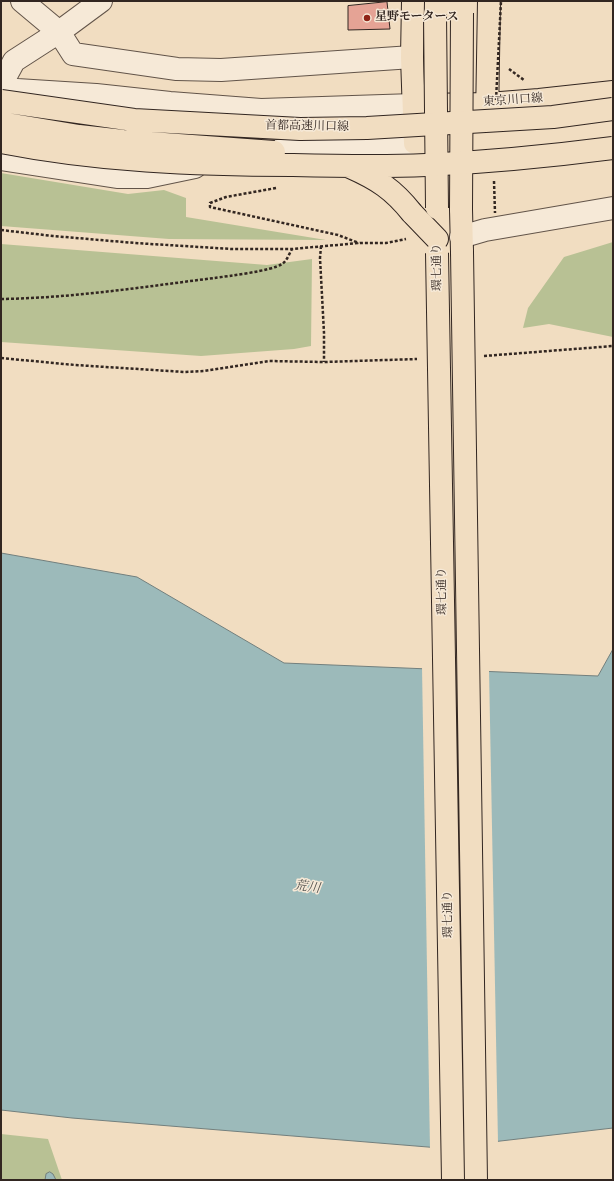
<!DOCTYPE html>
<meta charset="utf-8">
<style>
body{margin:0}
#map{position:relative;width:614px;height:1181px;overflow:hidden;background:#f1ddc1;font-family:"IM FELL English",serif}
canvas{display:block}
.frame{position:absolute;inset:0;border:2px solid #322621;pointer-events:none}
</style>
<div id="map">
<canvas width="614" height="1181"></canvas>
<div class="frame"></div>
</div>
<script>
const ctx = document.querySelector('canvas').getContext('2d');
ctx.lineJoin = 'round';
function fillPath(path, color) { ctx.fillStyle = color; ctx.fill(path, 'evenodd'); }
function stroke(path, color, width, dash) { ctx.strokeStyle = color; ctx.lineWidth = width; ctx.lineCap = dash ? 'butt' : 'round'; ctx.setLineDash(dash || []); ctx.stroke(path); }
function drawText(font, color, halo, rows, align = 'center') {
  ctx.font = font + ' "IM FELL English","Noto Serif JP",serif'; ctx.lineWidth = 3; ctx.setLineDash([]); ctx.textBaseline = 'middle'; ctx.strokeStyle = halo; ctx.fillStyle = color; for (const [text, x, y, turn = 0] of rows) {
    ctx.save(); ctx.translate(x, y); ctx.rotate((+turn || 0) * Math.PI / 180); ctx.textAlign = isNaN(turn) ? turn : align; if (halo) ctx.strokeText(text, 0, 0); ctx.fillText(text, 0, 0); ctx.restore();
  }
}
fillPath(new Path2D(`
 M1,173L128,194L164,190L186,198V217L326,240L169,239L1,226Z
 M613,242V337L549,324L523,328L528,308L564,257Z
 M1,244L267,265L312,259L311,346L294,349L201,356L1,342Z
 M1,1134L48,1139L62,1180H1Z`), '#b8c194');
const water = new Path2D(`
 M1,553L137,577L284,663L598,676L613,649V1128L440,1148L72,1118L1,1110Z
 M50,1172L53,1174L56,1180H45L46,1174Z`);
fillPath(water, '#9cbaba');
stroke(water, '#727f7d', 1);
fillPath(new Path2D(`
 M422,667L489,669L498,1143L440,1150L430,1149Z`), '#f1ddc1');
const building = new Path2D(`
 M387,2L390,29L348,30V6Z`);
fillPath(building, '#e5a395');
stroke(building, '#322621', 1);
const minor = new Path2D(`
 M22,1L59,32L73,54L177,69L221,70L412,57
 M1,85L14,61L59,32L101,1
 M1,89L96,95L170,103L261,110L414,105
 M254,154L311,147L415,143
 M1,159L117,177H147L195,167
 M461,237L485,230L613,208`);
const major = new Path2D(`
 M413,1L412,57L415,143C481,142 547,141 613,130
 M417,105L488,104L539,100L613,92
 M487,118L489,1
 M461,209L462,252`);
const highway = new Path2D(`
 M412,213L437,239`);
stroke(minor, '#625449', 24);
stroke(major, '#322621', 24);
stroke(highway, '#322621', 24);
stroke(new Path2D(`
 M509,69L524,80
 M276,188L226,197L210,203V207L338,235L359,243
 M1,230L53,236L135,243L232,249H292L359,243H386L406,239
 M321,246L320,258L324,333V362
 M1,299C72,298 143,287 214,278C229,276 271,271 282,264C287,261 289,254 292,249
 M484,356L613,346
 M1,358L75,365L185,372L204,371L269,361L324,362L417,359`), '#322621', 2.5, [3, 2]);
stroke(minor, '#f6e9d7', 22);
stroke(major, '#f1ddc1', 22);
stroke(highway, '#f1ddc1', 22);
const majorBridge = new Path2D(`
 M435,14L437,208
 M461,209L462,13
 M462,252L476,1180
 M437,253L453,1180`);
const highwayBridge = new Path2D(`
 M1,101L134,120L300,129L367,128L553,117L613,109
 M1,123L79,136L123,141L274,152
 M1,142C97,161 195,165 293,165C337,166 381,167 426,165C488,162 551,156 613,148
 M350,167C377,179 393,189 412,213`);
stroke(majorBridge, '#322621', 24, []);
stroke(highwayBridge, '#322621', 24, []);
stroke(new Path2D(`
 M496,100L501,1
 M494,181L495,213`), '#322621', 2.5, [3, 2]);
stroke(majorBridge, '#f1ddc1', 22);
stroke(highwayBridge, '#f1ddc1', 22);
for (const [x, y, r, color] of [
 [367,18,4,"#8f2418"]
]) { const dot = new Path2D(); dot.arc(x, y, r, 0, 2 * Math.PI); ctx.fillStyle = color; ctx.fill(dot); stroke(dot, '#f6e9d7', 1.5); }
drawText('bold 12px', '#322621', '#f6e9d7', [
 ["星野モータース",375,18]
], 'left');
drawText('12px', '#322621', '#f6e9d7', [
 ["東京川口線",513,101,-4],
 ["首都高速川口線",307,127,1],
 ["環七通り",438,267,-91],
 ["環七通り",443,591,-91],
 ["環七通り",449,914,-91]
]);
drawText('italic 13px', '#52524f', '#f6e9d7', [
 ["荒川",307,888,7]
]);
</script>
